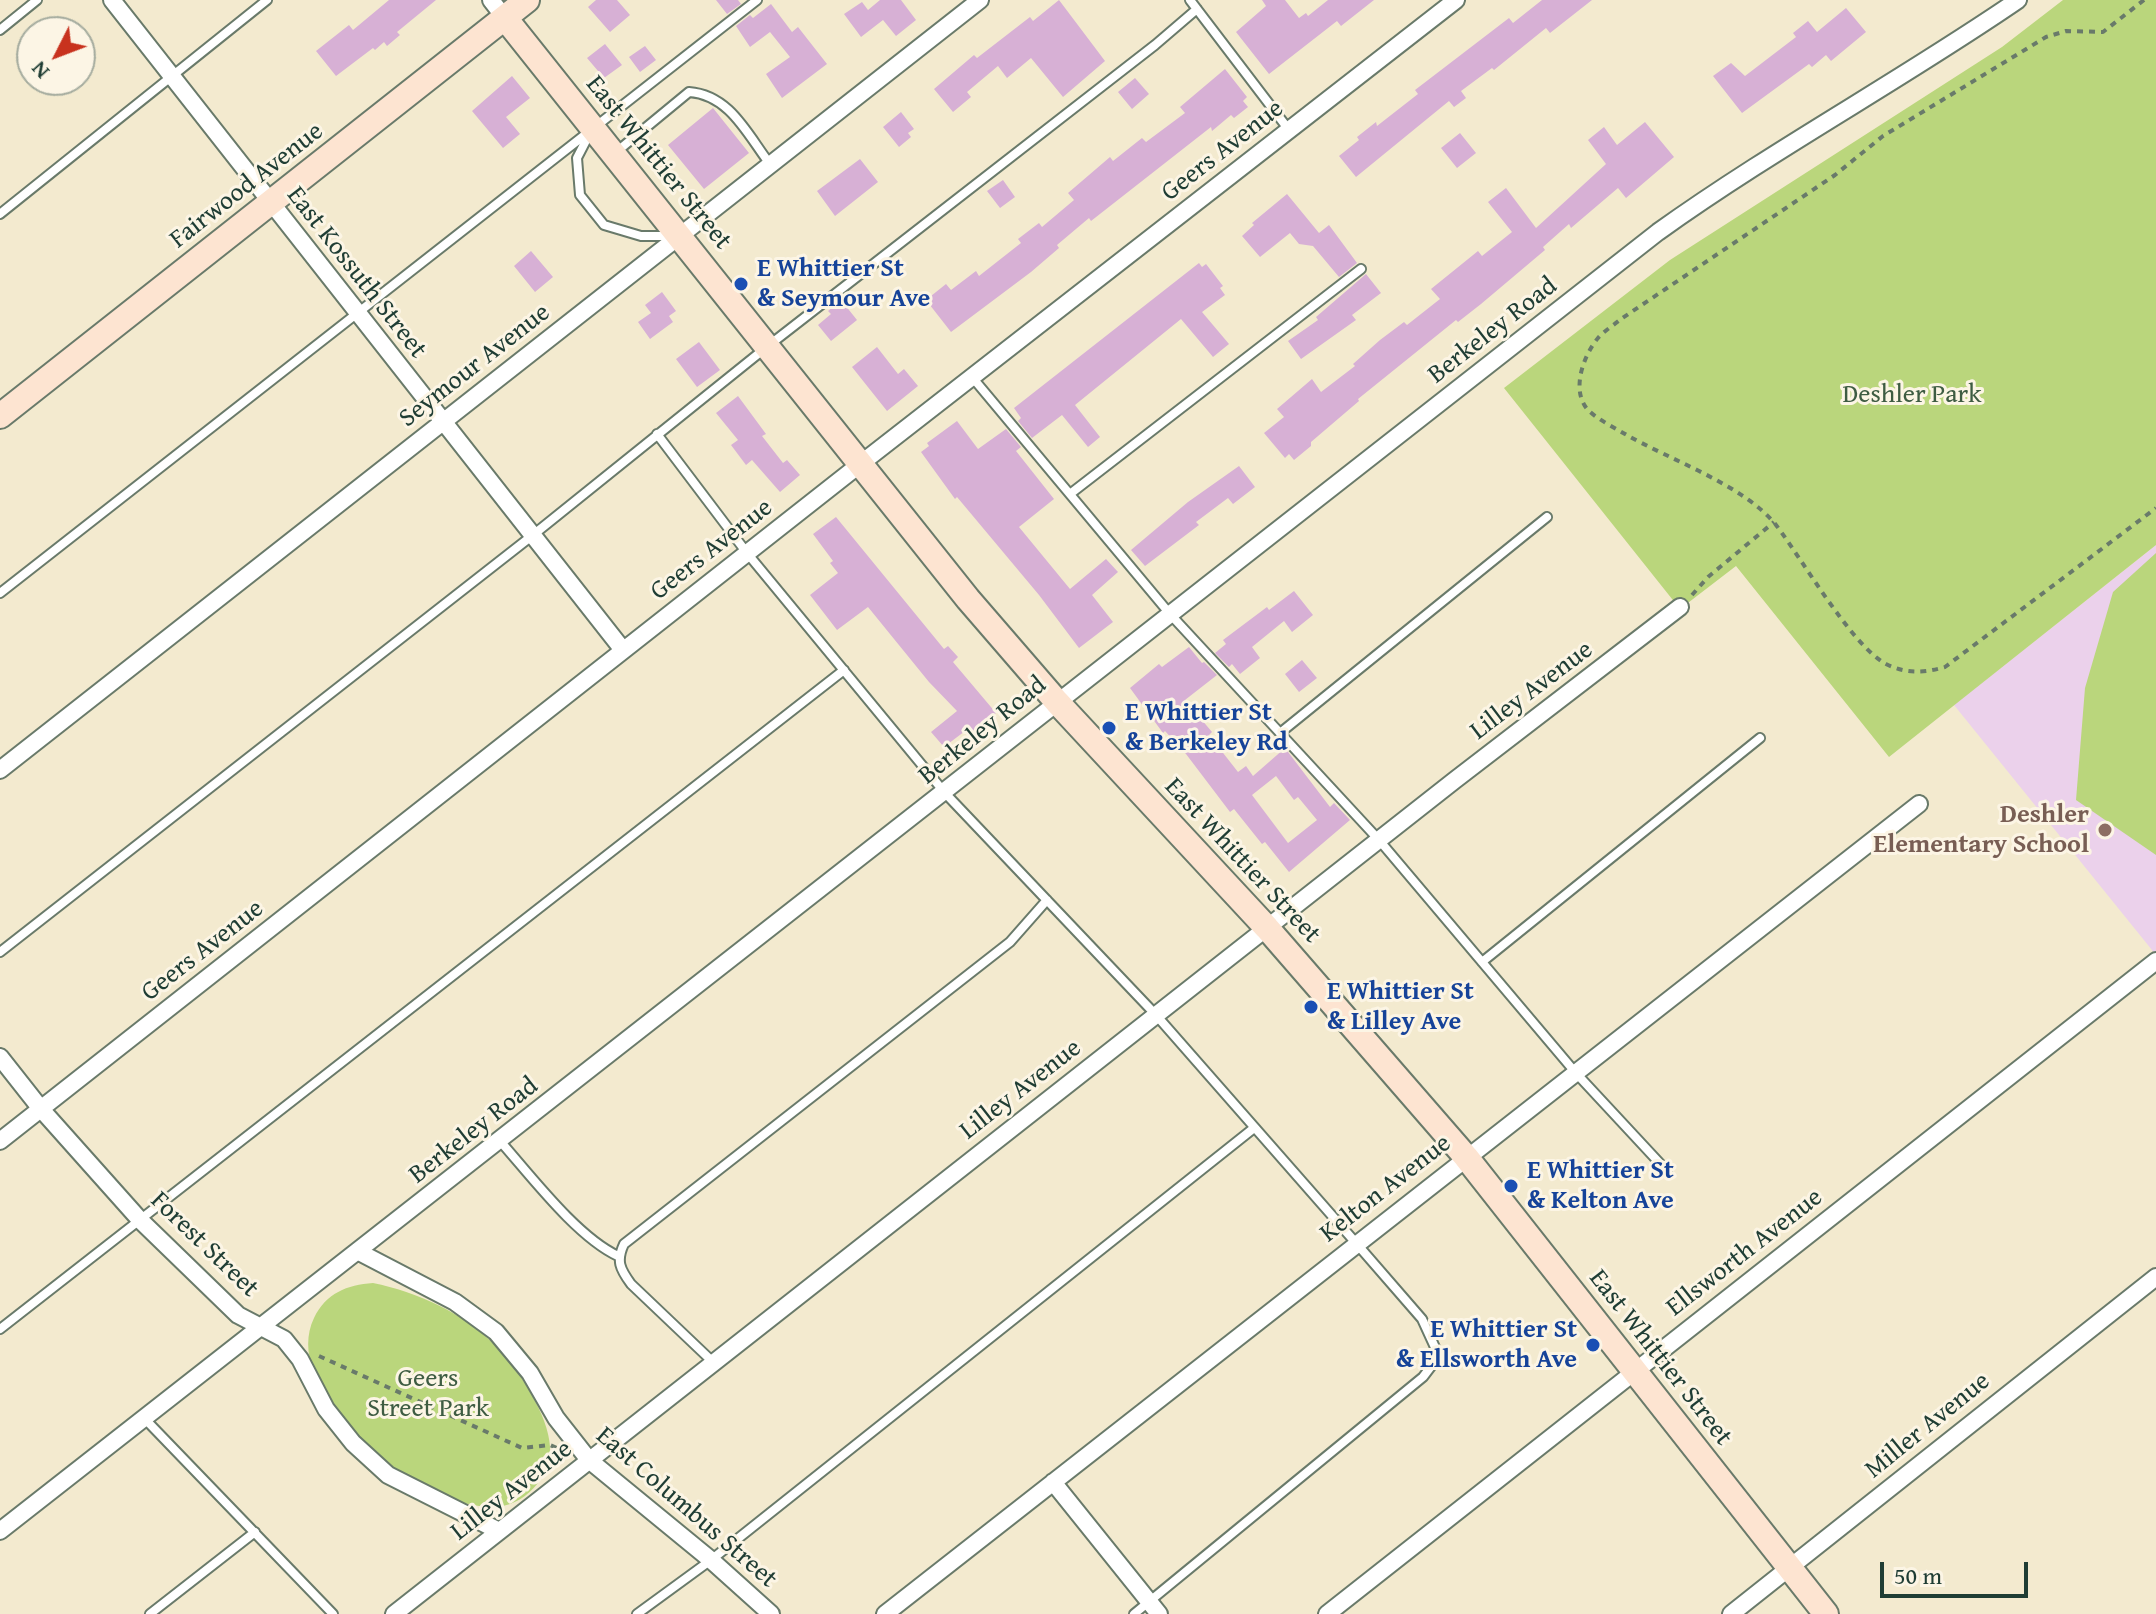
<!DOCTYPE html>
<style>
body{margin:0}
#map{position:relative;width:2156px;height:1614px;overflow:hidden;background:#f3eacf;font-family:"Gentium Book Plus",serif}
canvas{display:block}
.north{position:absolute;left:16px;top:16px;width:80px;height:80px;box-sizing:border-box;background:#fcf5e5;border:2px solid #a4ab9e;border-radius:50%;rotate:228deg;font-size:22px;font-weight:700;line-height:32px;text-align:center;color:#1f3d34}
.north::after{content:'';display:block;margin:auto;width:28px;height:36px;background:#c8321e;clip-path:polygon(50% 0,100% 100%,50% 72%,0 100%)}
.scale{position:absolute;left:1880px;top:1562px;width:148px;height:36px;box-sizing:border-box;border:4px solid #1f3d34;border-top:0;padding-left:10px;font-size:24px;line-height:28px;white-space:nowrap;color:#1f3d34;-webkit-text-stroke:6px #fcf5e5;paint-order:stroke}
</style>
<div id="map">
<canvas width="2156" height="1614"></canvas>
<div class="north">N</div>
<div class="scale">50 m</div>
</div>
<script>
const ctx = document.querySelector('canvas').getContext('2d');
ctx.lineJoin = 'round';
function fillPath(path, color) { ctx.fillStyle = color; ctx.fill(path, 'evenodd'); }
function stroke(path, color, width, dash) { ctx.strokeStyle = color; ctx.lineWidth = width; ctx.lineCap = dash ? 'butt' : 'round'; ctx.setLineDash(dash || []); ctx.stroke(path); }
function drawText(font, color, halo, rows, align = 'center') {
  ctx.font = font + ' "Gentium Book Plus",serif'; ctx.lineWidth = 6; ctx.setLineDash([]); ctx.textBaseline = 'middle'; ctx.strokeStyle = halo; ctx.fillStyle = color; for (const [text, x, y, turn = 0] of rows) {
    ctx.save(); ctx.translate(x, y); ctx.rotate((+turn || 0) * Math.PI / 180); ctx.textAlign = isNaN(turn) ? turn : align; if (halo) ctx.strokeText(text, 0, 0); ctx.fillText(text, 0, 0); ctx.restore();
  }
}
fillPath(new Path2D(`
 M2156,545V955L1954,705Z`), '#ebd1eb');
fillPath(new Path2D(`
 M2063,0H2156V545L1889,757L1736,566L1680,609L1504,388L1670,260L2002,47Z
 M2156,553V855L2076,800L2085,688L2113,592Z
 M373,1283C417,1292 464,1313 496,1346C518,1368 549,1416 550,1447C551,1479 521,1510 488,1507C474,1506 460,1502 447,1498C390,1481 282,1384 314,1318C326,1293 347,1285 373,1283Z`), '#bad67c');
fillPath(new Path2D(`
 M389,0H436L397,32L400,35L387,46L384,42L375,50L373,48L336,76L316,51L349,25L353,30Z
 M596,0H617L630,15L610,32L588,7Z
 M716,0H738L741,4L727,14Z
 M880,0H901L916,20L896,36L883,20L861,37L844,14L862,2L868,10Z
 M1059,0L1105,61L1063,97L1031,58L1007,78L998,66L967,92L971,97L953,112L934,89L974,55L977,58L1030,17L1033,21Z
 M1262,0H1285L1299,18L1306,13L1308,16L1328,0H1374L1341,26L1337,21L1269,74L1236,32L1266,6Z
 M1542,0H1592L1550,33L1546,28L1494,70L1492,68L1461,91L1466,98L1454,107L1449,101L1356,177L1339,156L1359,140L1357,137L1376,122L1377,126L1418,94L1415,90L1509,18L1513,23Z
 M771,4L792,32L798,27L827,64L782,98L766,74L790,57L770,32L750,47L736,26L750,15L753,18Z
 M1846,8L1866,32L1831,61L1826,55L1812,67L1809,64L1742,113L1713,76L1731,63L1745,76L1796,37L1793,33L1808,21L1817,32Z
 M605,44L622,65L604,78L587,58Z
 M645,46L656,60L640,72L629,57Z
 M1225,69L1247,97L1243,101L1248,107L1234,118L1231,115L1212,131L1211,127L1091,221L1089,218L1057,245L1059,248L1031,272L951,332L926,300L946,284L951,290L976,271L979,276L1021,243L1018,239L1039,223L1042,227L1074,200L1068,193L1110,157L1113,161L1142,138L1146,142L1185,113L1180,107Z
 M512,76L530,98L506,117L520,134L503,148L472,111Z
 M1135,78L1149,94L1132,109L1118,92Z
 M713,108L749,153L704,189L668,145Z
 M901,112L914,129L908,133L911,137L899,147L883,127Z
 M1645,122L1674,157L1626,198L1618,188L1571,228L1569,224L1543,247L1545,250L1481,304L1458,322L1456,320L1358,399L1359,401L1311,442V446L1294,460L1289,454L1285,458L1264,433L1284,417L1277,409L1312,379L1321,392L1355,366L1353,364L1380,340L1404,322L1407,325L1440,299L1431,289L1478,251L1482,256L1512,232L1488,202L1506,188L1536,228L1606,164L1588,140L1604,127L1617,145Z
 M1460,133L1476,153L1457,168L1441,148Z
 M860,159L878,182L835,216L817,191Z
 M1003,180L1015,197L1000,208L987,191Z
 M1287,194L1319,233L1329,225L1357,263L1339,277L1313,246L1299,244L1290,233L1260,257L1242,236L1254,225L1252,223Z
 M531,251L553,277L535,292L514,266Z
 M1199,263L1202,267L1206,264L1223,286L1220,288L1225,295L1202,312L1229,344L1213,357L1181,319L1075,405L1100,437L1088,447L1062,415L1032,438L1018,421L1021,418L1014,408Z
 M1366,274L1381,293L1352,315L1356,320L1301,359L1288,341L1318,320L1316,317Z
 M662,292L676,311L669,316L673,322L650,339L638,322L651,313L645,305Z
 M841,300L857,320L831,341L818,325L831,314L828,311Z
 M699,342L720,370L697,387L676,359Z
 M877,347L898,374L904,369L918,386L887,411L852,367Z
 M738,396L766,434L762,436L783,463L787,460L800,475L780,492L752,460L746,465L731,445L738,440L716,413Z
 M957,421L978,449L1006,429L1021,447L1016,451L1054,499L1019,527L1070,589L1106,559L1118,572L1092,595L1113,622L1079,648L1039,595L957,497L955,499L921,452L929,446L927,443Z
 M1239,466L1255,487L1233,504L1228,498L1196,522L1199,525L1145,566L1131,550L1188,502Z
 M836,517L944,649L948,646L958,657L953,662L996,713L972,732L969,728L944,747L931,732L957,711L929,682L868,607L837,630L810,595L838,573L830,563L833,561L813,534Z
 M1294,591L1313,615L1292,632L1284,621L1252,647L1260,658L1240,674L1232,664L1229,667L1215,653L1226,644L1223,640L1267,607L1269,610Z
 M1189,647L1202,663L1204,662L1217,675L1185,700L1212,732L1209,735L1238,772L1246,766L1253,776L1285,748L1330,807L1334,803L1350,820L1289,872L1265,842L1262,844L1234,809L1230,812L1186,754L1165,731L1163,733L1130,688L1159,664L1162,667ZM1276,776L1294,800L1298,797L1317,820L1288,843L1252,795Z
 M1302,660L1317,678L1299,692L1285,674Z`), '#d7b0d5');
const lane = new Path2D(`
 M1190,0L1289,130
 M0,30L37,0
 M591,131L577,158L580,195L604,225L641,236H670
 M615,153L689,92C730,95 747,134 770,164
 M0,214L267,0
 M972,377L1170,614L1379,840L1575,1072L1667,1171
 M657,434L747,553L945,793L1156,1015L1356,1243L1422,1319L1439,1356L1423,1377L1134,1614
 M1070,494L1361,269
 M0,593L757,0
 M1280,733L1547,517
 M0,952L533,535L768,346L1155,45L1197,9
 M1482,962L1760,738
 M500,1141C531,1176 577,1237 618,1256
 M0,1329L844,670
 M714,1363L631,1284C620,1269 616,1261 624,1244L1010,942L1047,900
 M144,1418L333,1614
 M150,1614L255,1532
 M637,1614L711,1560L1254,1128`);
const street = new Path2D(`
 M112,0L623,650
 M491,0L505,18
 M0,770L980,0
 M0,1057L41,1109L140,1220L238,1315L284,1339L300,1359L326,1409L353,1443L388,1475L499,1531
 M0,1141L859,465L1456,0
 M359,1252L455,1302L496,1332L530,1373L556,1418L589,1460L711,1560L771,1614
 M1053,1482L1159,1614
 M0,1531L1658,232C1774,149 1900,81 2018,0
 M394,1614L1455,780L1680,607
 M885,1614L1919,804
 M1327,1614L2156,961
 M1731,1614L2156,1277`);
const secondary = new Path2D(`
 M505,18L968,599L1057,702L1267,928L1466,1157L1826,1614
 M0,416L527,0`);
stroke(lane, '#697a6a', 12);
stroke(street, '#697a6a', 20);
stroke(secondary, '#697a6a', 28);
stroke(new Path2D(`
 M2144,0L2103,32L2066,31L2046,37L1883,136L1835,175L1621,319C1614,325 1604,331 1598,338C1583,356 1570,392 1589,411C1599,420 1613,427 1625,434C1670,460 1744,485 1776,525C1802,559 1852,646 1886,664C1906,674 1924,673 1945,667L2156,508
 M1692,595L1708,577L1774,522
 M319,1356L522,1448L550,1445L557,1448`), '#697a6a', 4, [6, 6]);
stroke(lane, '#fff', 8);
stroke(street, '#fff', 16);
stroke(secondary, '#fde4d1', 24);
for (const [x, y, r, color] of [
 [741,284,8,"#1a4fb4"],
 [1109,728,8,"#1a4fb4"],
 [2105,830,8,"#8d6e63"],
 [1311,1007,8,"#1a4fb4"],
 [1511,1186,8,"#1a4fb4"],
 [1593,1345,8,"#1a4fb4"]
]) { const dot = new Path2D(); dot.arc(x, y, r, 0, 2 * Math.PI); ctx.fillStyle = color; ctx.fill(dot); stroke(dot, '#fcf5e5', 3); }
drawText('26px', '#1f3d34', '#fcf5e5', [
 ["Geers Avenue",1223,151,-38],
 ["East Whittier Street",658,163,51],
 ["Fairwood Avenue",247,186,-38],
 ["East Kossuth Street",356,273,52],
 ["Berkeley Road",1493,331,-38],
 ["Seymour Avenue",475,366,-38],
 ["Geers Avenue",712,550,-38],
 ["Lilley Avenue",1532,691,-37],
 ["Berkeley Road",983,731,-39],
 ["East Whittier Street",1242,861,47],
 ["Geers Avenue",203,951,-38],
 ["Lilley Avenue",1021,1090,-38],
 ["Berkeley Road",474,1131,-38],
 ["Kelton Avenue",1386,1189,-38],
 ["Forest Street",204,1245,44],
 ["Ellsworth Avenue",1745,1253,-38],
 ["East Whittier Street",1660,1358,52],
 ["Miller Avenue",1928,1426,-39],
 ["Lilley Avenue",512,1491,-38],
 ["East Columbus Street",686,1508,41]
]);
drawText('bold 26px', '#164399', '#fcf5e5', [
 ["E Whittier St",757,269],
 ["& Seymour Ave",757,299],
 ["E Whittier St",1125,713],
 ["& Berkeley Rd",1125,743],
 ["E Whittier St",1327,992],
 ["& Lilley Ave",1327,1022],
 ["E Whittier St",1527,1171],
 ["& Kelton Ave",1527,1201],
 ["E Whittier St",1577,1330,"right"],
 ["& Ellsworth Ave",1577,1360,"right"]
], 'left');
drawText('26px', '#3e5c42', '#fcf5e5', [
 ["Deshler Park",1912,395],
 ["Geers",428,1379],
 ["Street Park",428,1409]
]);
drawText('bold 26px', '#785e54', '#fcf5e5', [
 ["Deshler",2089,815],
 ["Elementary School",2089,845]
], 'right');
</script>
